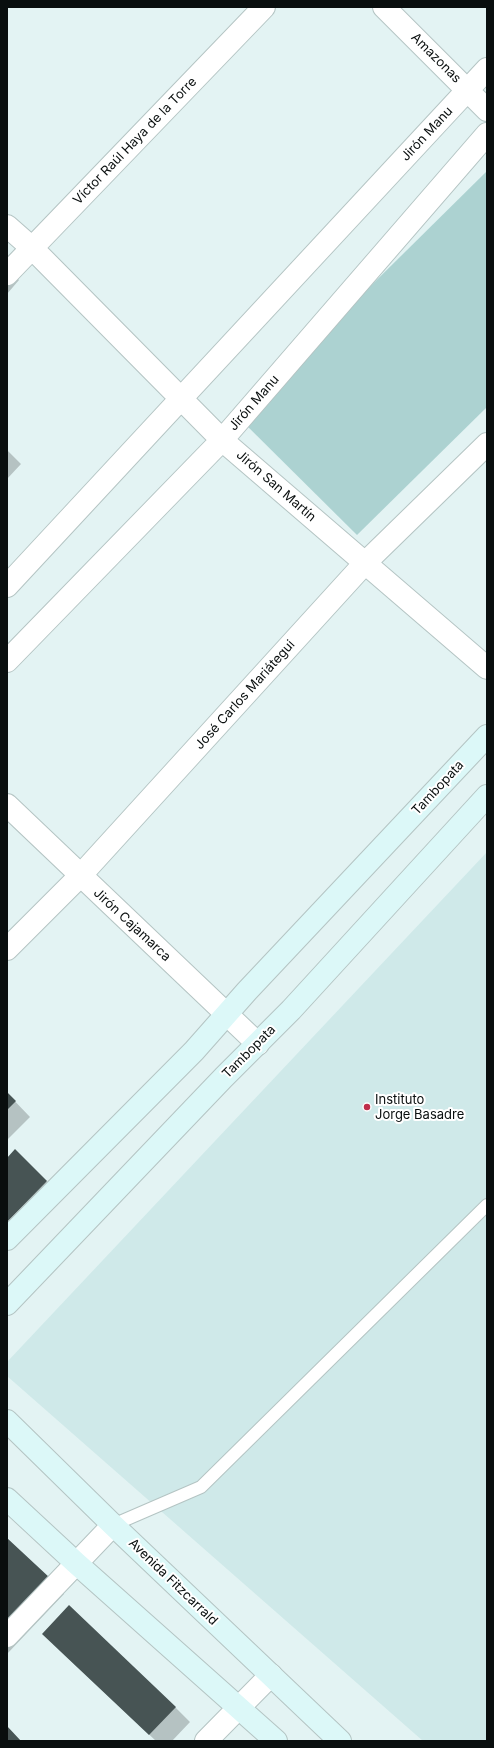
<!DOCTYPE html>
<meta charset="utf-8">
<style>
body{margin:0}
#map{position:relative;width:494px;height:1748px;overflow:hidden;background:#e3f3f3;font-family:Inter,sans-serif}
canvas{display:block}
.frame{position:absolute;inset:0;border:8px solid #090e0e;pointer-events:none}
</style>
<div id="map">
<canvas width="494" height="1748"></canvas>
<div class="frame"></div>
</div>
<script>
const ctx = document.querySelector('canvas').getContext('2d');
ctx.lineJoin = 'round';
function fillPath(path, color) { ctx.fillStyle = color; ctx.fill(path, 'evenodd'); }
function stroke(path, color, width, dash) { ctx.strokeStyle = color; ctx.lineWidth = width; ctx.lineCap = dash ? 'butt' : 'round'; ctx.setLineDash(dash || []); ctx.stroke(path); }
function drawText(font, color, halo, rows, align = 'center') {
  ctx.font = font + ' Inter,sans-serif'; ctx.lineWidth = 4; ctx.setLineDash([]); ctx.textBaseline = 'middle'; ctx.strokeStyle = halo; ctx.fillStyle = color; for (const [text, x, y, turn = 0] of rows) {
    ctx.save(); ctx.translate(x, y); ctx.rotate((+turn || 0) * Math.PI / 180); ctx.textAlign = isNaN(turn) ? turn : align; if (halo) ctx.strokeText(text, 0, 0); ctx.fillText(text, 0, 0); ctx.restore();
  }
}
fillPath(new Path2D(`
 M487,852V1741H423L7,1376V1362Z`), '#cfe9e9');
fillPath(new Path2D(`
 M487,171V407L357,535L238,417Z`), '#acd2d1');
fillPath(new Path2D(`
 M7,268L19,280L7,294Z
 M7,450L21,464L7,479Z
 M7,1093L30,1117L7,1140Z
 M15,1151L57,1192L7,1243V1159Z
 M7,1540L64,1594L7,1654Z
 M58,1649L175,1707L190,1722L172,1741H156Z`), '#0003');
fillPath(new Path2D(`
 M7,1092L16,1101L7,1110Z
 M15,1149L47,1181L7,1222V1158Z
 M7,1538L50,1578L7,1623Z
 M69,1605L176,1707L149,1735L42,1634Z
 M7,1726L21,1741H7Z`), '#475454');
const lane = new Path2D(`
 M113,1525L201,1487L487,1205`);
const street = new Path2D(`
 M384,7L487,110
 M7,226L32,248L222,440L487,668
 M7,274L264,7
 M7,586L487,69
 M7,661L222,440L487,134
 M7,805L258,1044
 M7,949L80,876L365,563L487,444
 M7,1636L113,1525
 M206,1741L271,1675`);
const secondary = new Path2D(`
 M7,1239L194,1051L247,991L487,736
 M7,1304L224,1077L291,1010L487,796
 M7,1421L113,1525L340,1741
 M7,1499L76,1563L276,1741`);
stroke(lane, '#b4c4c3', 14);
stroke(street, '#b4c4c3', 24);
stroke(secondary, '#b4c4c3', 24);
stroke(lane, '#fff', 12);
stroke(street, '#fff', 22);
stroke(secondary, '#dcf8f8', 22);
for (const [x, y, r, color] of [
 [367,1107,4,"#bf2f4b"]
]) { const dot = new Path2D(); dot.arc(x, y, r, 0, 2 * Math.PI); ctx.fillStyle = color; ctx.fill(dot); stroke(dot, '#fff', 1.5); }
drawText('13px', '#090e0e', '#fff', [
 ["Amazonas",436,58,45],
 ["Jirón Manu",427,134,-47],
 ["Víctor Raúl Haya de la Torre",135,141,-46],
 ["Jirón Manu",254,403,-49],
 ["Jirón San Martín",276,486,41],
 ["José Carlos Mariátegui",245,695,-48],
 ["Tambopata",438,788,-47],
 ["Jirón Cajamarca",132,925,43],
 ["Tambopata",249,1052,-45],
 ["Avenida Fitzcarrald",173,1582,44]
]);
drawText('13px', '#090e0e', '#fff', [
 ["Instituto",375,1100],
 ["Jorge Basadre",375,1115]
], 'left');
</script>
